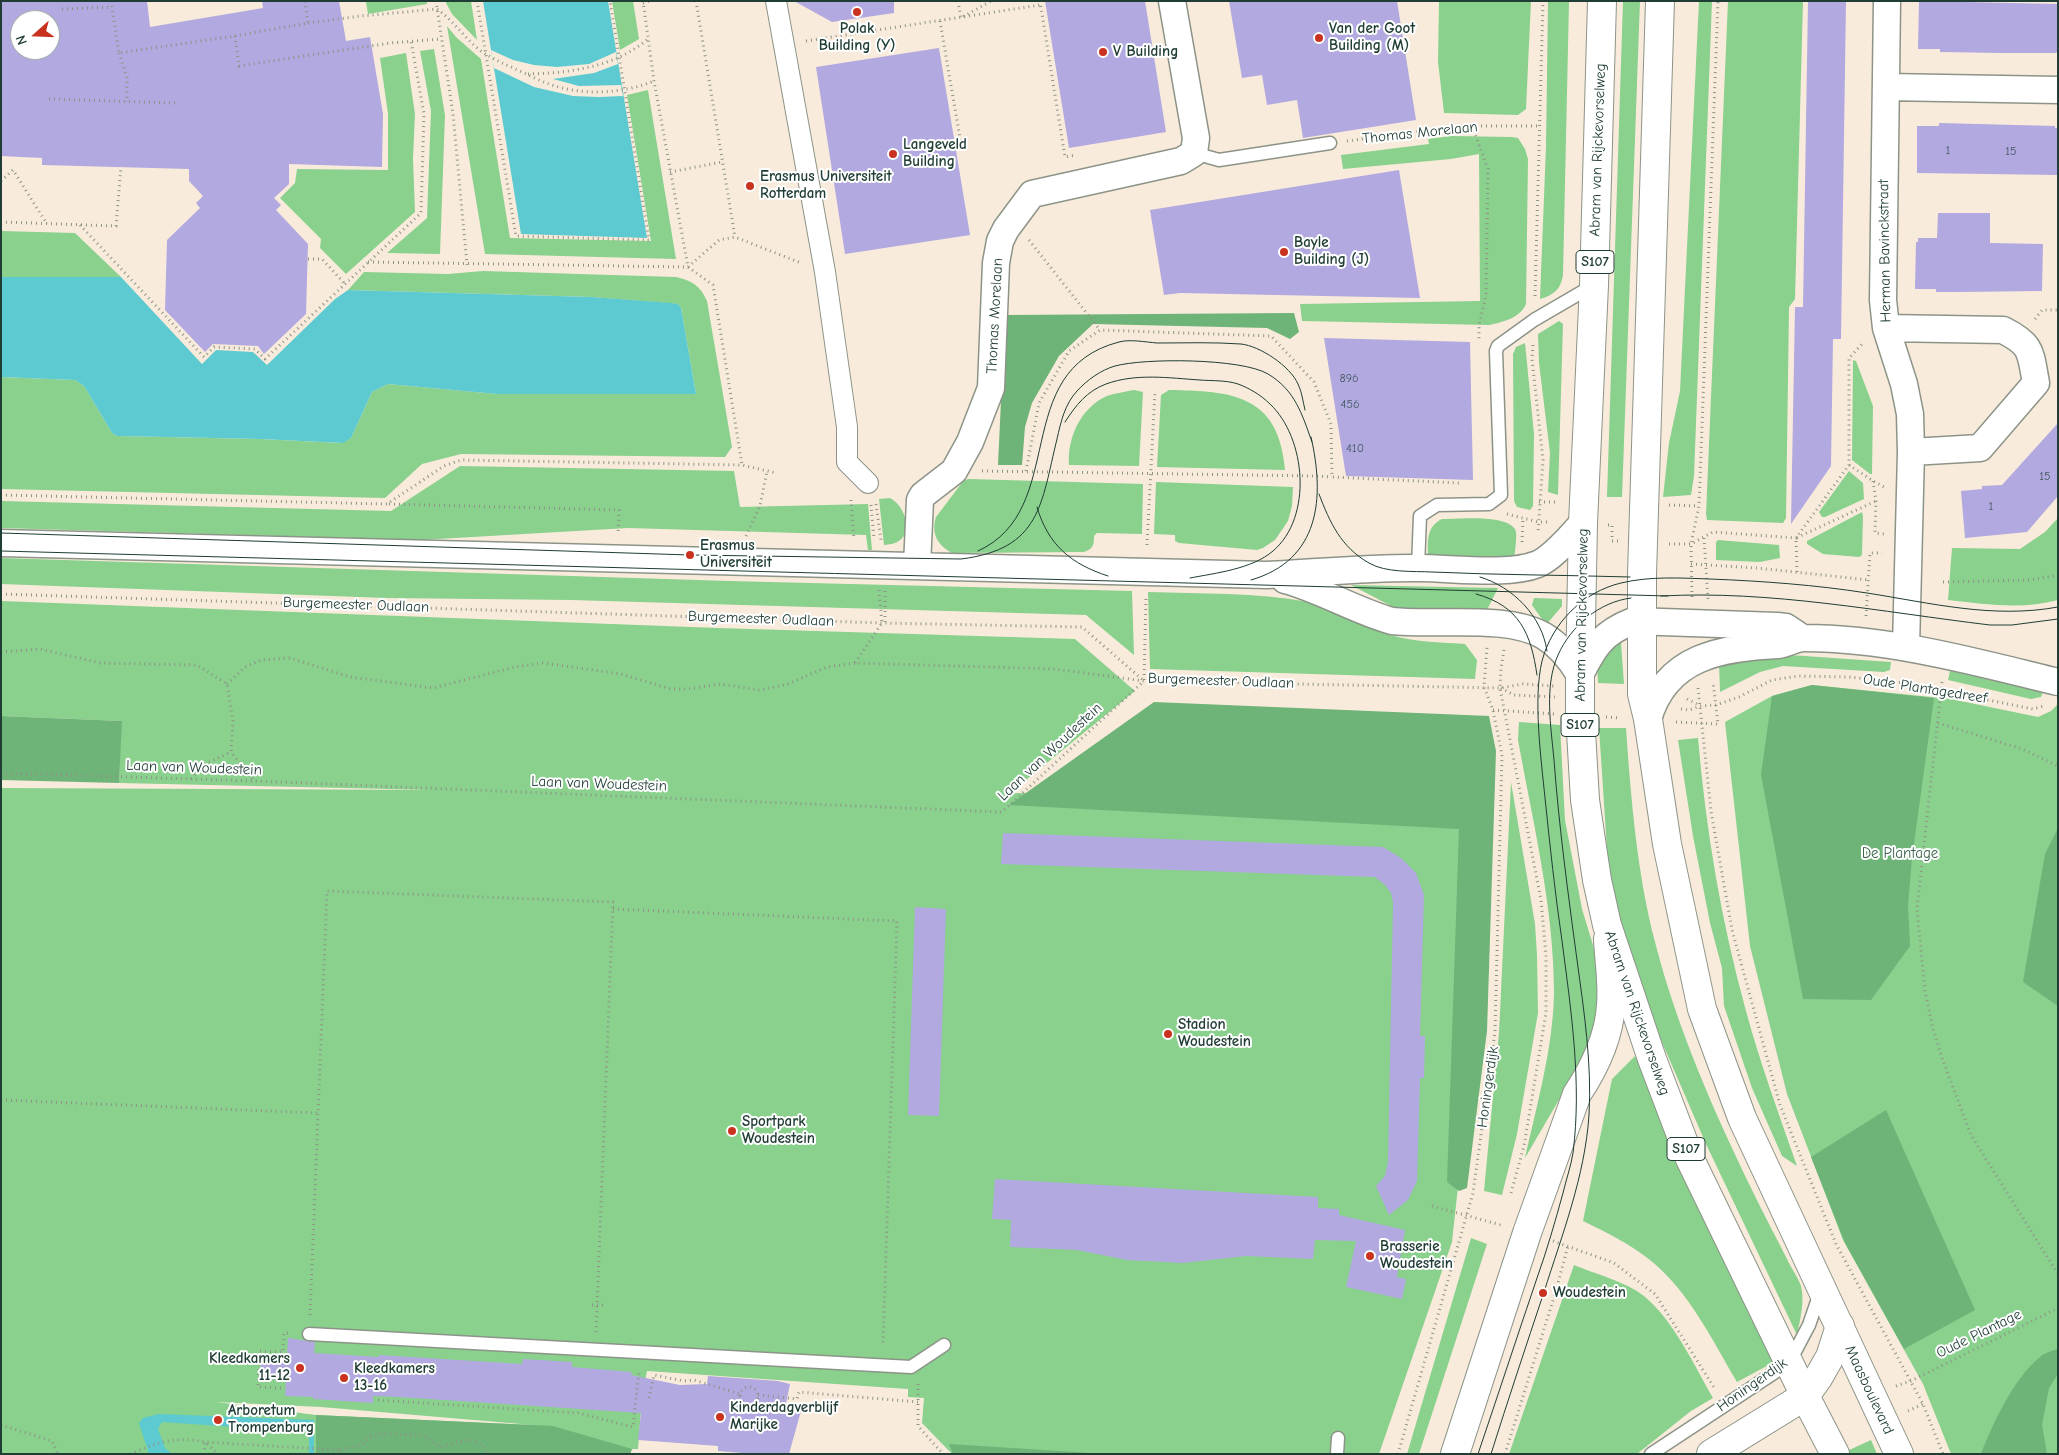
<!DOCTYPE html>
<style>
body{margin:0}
#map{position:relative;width:2059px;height:1455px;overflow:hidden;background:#f9ebdb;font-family:"Comic Neue",sans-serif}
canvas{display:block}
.frame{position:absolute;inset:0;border:2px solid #1f3d34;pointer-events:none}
.north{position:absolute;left:10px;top:10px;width:50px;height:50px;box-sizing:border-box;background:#fff;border:1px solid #a5b1ae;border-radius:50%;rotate:250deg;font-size:14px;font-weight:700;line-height:20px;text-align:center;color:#1f3d34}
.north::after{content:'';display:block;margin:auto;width:18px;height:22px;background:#c8321e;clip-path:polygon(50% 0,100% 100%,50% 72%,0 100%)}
</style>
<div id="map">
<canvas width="2059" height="1455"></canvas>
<div class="frame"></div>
<div class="north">N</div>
</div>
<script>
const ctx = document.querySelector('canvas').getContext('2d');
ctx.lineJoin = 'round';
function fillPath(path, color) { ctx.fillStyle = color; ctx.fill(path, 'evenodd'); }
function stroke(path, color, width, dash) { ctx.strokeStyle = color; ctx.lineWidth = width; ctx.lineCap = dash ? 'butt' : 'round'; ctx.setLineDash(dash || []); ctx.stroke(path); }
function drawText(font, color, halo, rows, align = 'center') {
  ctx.font = font + ' "Comic Neue",sans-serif'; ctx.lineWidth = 4; ctx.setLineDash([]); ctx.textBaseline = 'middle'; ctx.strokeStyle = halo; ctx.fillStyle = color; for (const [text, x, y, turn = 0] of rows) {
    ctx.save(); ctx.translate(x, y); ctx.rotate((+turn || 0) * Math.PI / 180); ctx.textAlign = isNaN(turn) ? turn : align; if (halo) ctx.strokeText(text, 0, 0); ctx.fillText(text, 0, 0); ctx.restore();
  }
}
fillPath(new Path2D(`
 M372,1H427V4L368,14L366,2Z
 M445,1H471L477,40L452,14Z
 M612,1H633L639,39L620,50Z
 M1439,1H1531L1526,109L1518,115L1444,113L1438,62Z
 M1548,1H1569L1563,275C1561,289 1554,295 1540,299L1546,146Z
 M1623,1H1640L1622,497H1607Z
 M1699,1H1712L1694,476L1691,495L1663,497L1669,443L1680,391Z
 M1728,1H1803L1795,299L1789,307L1786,518L1783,523L1707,520L1706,514Z
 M447,26L456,37L481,59L510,238L651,241L627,95L648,90L676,259L485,254Z
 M434,49L445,115L440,254L387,253L427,218L431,111L420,51Z
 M406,53L415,114L413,158L415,212L346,274L320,248L321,239L280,198L295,183L297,169L388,170V114L380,58Z
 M1451,136L1512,137L1518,138L1525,149L1528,159L1526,304C1520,318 1503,322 1489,325L1302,321L1300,304L1480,301L1479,154L1451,159L1343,169L1341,155L1429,144L1428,139Z
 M1,231L75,233L121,277H1Z
 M483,271L676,277C692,281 700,285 707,301L732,447L725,457L461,454L422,464L385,498L1,489V377L75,380L84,386L112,433L117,436L260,439L342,443L351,438L372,392L388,384L497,394H696L681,308L678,304L592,297L348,290L364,272L448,274Z
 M1559,321L1563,324L1558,495L1548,492L1550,453L1539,363L1538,334Z
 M1525,343L1534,434L1533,506L1530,510L1517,507L1514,501L1513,354L1516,347Z
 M1853,360L1856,361L1873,406L1872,474H1870L1852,460Z
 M1134,390L1143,392L1139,466L1069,465C1067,438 1081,407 1107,396C1115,393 1125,392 1134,390Z
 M1169,390C1231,391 1279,394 1285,470L1157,467L1161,395Z
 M460,466L734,471L740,507L868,504L872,550H868L866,535L628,528L420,540L1,528V501L391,511Z
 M1849,471L1863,483L1864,499L1825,517H1822L1819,512Z
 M969,479L1143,484L1142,534L1097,533L1094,536C1094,545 1093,549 1084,552L952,553C937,545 931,533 936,517L964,480Z
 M1156,482L1293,487L1292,506L1288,521L1275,540L1263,548L1257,550L1179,543L1175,541V535L1154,534Z
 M890,498C902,504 912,525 903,537C898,544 891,544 884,545L879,499Z
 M1862,512L1863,516L1862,555L1859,557L1823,554L1807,544V541Z
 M2058,518V600C2022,610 1984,604 1948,600L1952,548L2020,549L2045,532Z
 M1442,519C1458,519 1505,514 1515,529C1517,533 1516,537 1516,541C1515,548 1516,554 1512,560L1428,559C1428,544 1425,527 1442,519Z
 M1718,540L1779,545L1780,558L1760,562L1716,560V542Z
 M1,558L729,581L1132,591L1134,655L1086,615L571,600L387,598L1,584Z
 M1351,585L1498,588L1485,614L1414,613L1393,607Z
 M1148,592C1201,594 1256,592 1308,602C1334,608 1355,623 1379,631C1407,642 1436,642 1465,644L1477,660L1475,679L1150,669Z
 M1534,598L1562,599V606L1546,625L1532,605Z
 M1,601L718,628L1075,639L1135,691L1010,793L1474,795L1476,1021L1452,1242L1379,1454H952L922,1423L924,1398L908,1397V1389L647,1371L642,1398L638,1449H632L630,1454H1V788L434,790L119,783L121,721L1,716ZM216,1402L321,1407L533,1425L316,1415Z
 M1618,641L1621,643L1624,684L1598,683L1597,663Z
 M1776,654L1891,662L1890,670L1884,672L1783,666L1760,672L1720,692L1719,662Z
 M1950,671L2035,690L2043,692L2041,697L2031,699L1948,680Z
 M1812,685L1951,699L2038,717L2051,711L2058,704V1454H1951L1923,1384L1843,1240L1787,1094L1750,946L1725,722L1772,696Z
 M1519,722L1560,725L1565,820L1582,909L1596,955L1603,1010L1590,1059L1570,1081L1525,1158C1537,1104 1553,1048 1554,993C1554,908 1533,823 1518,740Z
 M1599,728H1626C1631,799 1637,873 1655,942C1677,1028 1714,1112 1753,1192C1764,1215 1776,1237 1787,1259C1791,1268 1798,1277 1801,1286C1805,1301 1800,1320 1797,1335L1706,1144L1655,1026L1630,960L1609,879Z
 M1698,738C1706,831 1721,920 1746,1011C1760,1063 1779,1114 1797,1166L1782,1156L1752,1088L1724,1006L1722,968L1710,923L1693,836L1678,740Z
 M1511,782L1535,924L1537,955L1538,1013L1517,1134L1502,1195L1484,1191L1499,1033Z
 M1635,1056L1678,1157L1778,1360L1737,1382C1712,1340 1689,1291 1650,1260C1630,1244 1606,1232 1583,1221L1612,1079Z
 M1471,1238L1487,1244L1419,1454H1407Z
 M1574,1265C1595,1274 1627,1282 1644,1296C1674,1321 1694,1365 1713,1398L1691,1411L1637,1454H1509Z
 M1871,1440L1877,1454H1848L1847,1451Z`), '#89d18d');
fillPath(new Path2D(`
 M1294,313L1299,332L1290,339L1267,328L1093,324L1059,356L1032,403L1025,427L1022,465H998L1005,315Z
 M1812,685L1934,698L1912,858L1908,905L1910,946L1871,1000L1803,999L1761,775L1772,696Z
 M1154,702L1489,716L1496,751L1487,1031L1467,1188L1459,1191L1447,1182L1459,829L1009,805Z
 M1,716L122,721L119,783L1,780Z
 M2058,828V1006L2023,982L2045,854Z
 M1886,1110L1975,1310L1904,1349L1845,1243L1811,1157Z
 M2058,1349V1374L2049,1388L2042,1425L2047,1454H1981C1993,1423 2014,1378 2040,1357C2044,1353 2052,1351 2058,1349Z
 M316,1415L553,1426L632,1449L630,1454H316Z
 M949,1444L1106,1454H953Z`), '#6eb378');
fillPath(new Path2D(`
 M483,1H608L647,238L521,234Z
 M1,277H121L202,364L216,350L253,352L267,365L335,299L348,290L592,297L671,303L678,304L681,308L696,394H497L388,384L372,392L351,438L343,443L260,439L117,436L112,433L84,386L75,380L1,377Z
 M159,1414L314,1420V1454H309V1432L162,1422L158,1429L165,1448L172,1454H149L139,1423L143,1418Z`), '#5ccad0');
fillPath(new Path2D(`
 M491,50L513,60L534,65L557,67L589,64L616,52L618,64L594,73L553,79L579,86L621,85L623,96L599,97L573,96L534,87L494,68Z`), '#f9ebdb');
fillPath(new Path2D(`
 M1,1H147L150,27L263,8L262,1H339L346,41L370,37L383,114L382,167L289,164V184L274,198L281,205L276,210L308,244L306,314L264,354L258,346L213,344L205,352L165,310L167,240L200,208L196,203L203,196L189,181V169L42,165V158L1,156ZM20,20H50V50H20Z
 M794,1H894V13L832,22Z
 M1045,1H1145L1166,132L1069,148Z
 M1229,1H1397L1416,120L1303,138L1297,100L1267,105L1262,75L1242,78Z
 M1808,1H1846L1841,339H1833L1831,466L1791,524L1795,307H1803Z
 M1919,1L2058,4V51L2056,53H2002L1940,52V49H1918Z
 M939,48L970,235L845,254L816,67Z
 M1939,123L2055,126V128H2058V175L1917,173V126H1939Z
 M1399,170L1420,298L1180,293L1164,295L1150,210Z
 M1938,213H1990V243L2043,244L2042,291L1957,292H1936V289H1915L1916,242H1918V238H1937Z
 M1324,338L1470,342L1473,480L1346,476Z
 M2058,423V496L2027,532L1965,538L1961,491L1982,489V486L2002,485Z
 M1003,833L1383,847L1401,858L1416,873L1424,895L1420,1036H1425L1424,1078H1420L1417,1181L1408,1200L1389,1215L1376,1186L1385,1176L1388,1162L1393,903L1391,893L1385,885L1375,877L1001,864Z
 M915,907L946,909L939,1116L908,1115Z
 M995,1179L1318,1197V1208L1339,1209V1215L1405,1230L1397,1277L1406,1279L1402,1299L1346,1287L1356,1241L1315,1240L1313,1259L1246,1256L1183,1263L1127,1260L1077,1250L1010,1247L1011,1220L992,1219Z
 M288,1338L315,1342L314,1353L379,1357V1355L522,1364L523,1359L572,1362V1367L632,1372L631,1375L680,1385L707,1384L708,1376L778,1381L790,1384L785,1408L801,1411L789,1454H755L718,1451V1446L638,1440L641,1413L398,1397L373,1396V1403L313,1399V1397L285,1396L286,1380L260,1379L261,1355L287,1356Z`), '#b1a9e0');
const service = new Path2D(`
 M1194,153L1219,160L1330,143
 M1418,567L1420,516L1437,505L1489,504L1501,495L1496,351L1498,346L1534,320L1594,285
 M309,1334L911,1367L944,1345
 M1337,1454L1338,1438
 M1651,1454L1789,1363L1809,1325L1820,1293`);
const pedestrian = new Path2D(`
 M776,1L825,272L847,427V462L868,483`);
const minor = new Path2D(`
 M1887,1L1883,300L1886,328L1904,384L1910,414L1911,452L1906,647
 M1886,87L2058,90
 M1886,328L2003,330C2033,345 2030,352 2036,383L1980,448L1911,452
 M1,543L1267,575C1317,573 1369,567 1420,568C1452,568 1508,576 1538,564C1555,556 1570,536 1583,523
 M917,566L920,500L923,495L954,471L970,442L991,388L996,263L1000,241L1006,229L1032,194L1181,161L1194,153L1196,138L1172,1
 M1285,580C1322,590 1356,611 1392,621C1436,626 1507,614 1544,636C1559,645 1571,660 1580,675
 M1580,675C1594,647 1602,633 1633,621L1777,626L1786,627L1801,637
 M1648,719C1666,656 1721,648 1778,645C1787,644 1795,638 1804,638C1889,638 1976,662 2058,682`);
const tertiary = new Path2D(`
 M1455,1454L1527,1233L1577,1094C1595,1067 1609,1038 1611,1005C1613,984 1609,961 1608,939
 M1711,1454L1805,1396L1818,1378L1830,1357L1840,1326`);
const primary = new Path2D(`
 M1602,1L1594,285L1583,523L1580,675V715L1585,800L1597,880L1607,925L1652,1059L1690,1159L1805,1396L1835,1454
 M1660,1L1642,574V694L1648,719L1667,844L1702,1009L1742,1118L1899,1454`);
stroke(service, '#8c9488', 15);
stroke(pedestrian, '#8c9488', 22);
stroke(minor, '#8c9488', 29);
stroke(tertiary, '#8c9488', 30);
stroke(primary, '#8c9488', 30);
stroke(new Path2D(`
 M111,1L119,53L235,36L239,66L390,43L441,39
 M436,1L453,114L467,265
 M477,1L516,236L649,240L610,1
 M643,1L654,81L688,267L713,285L742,465
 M696,1L735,237
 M958,1L961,18L991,1
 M1040,1L1065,157L1076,155
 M643,3L650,1
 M62,9L112,7
 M940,21L961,144L955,145
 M308,23L361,16L437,9C454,21 465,39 481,51C494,60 507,65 522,72C531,76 540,81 549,84C582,96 622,94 654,81
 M235,36L308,23L305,1
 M806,41L1040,5
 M119,53L127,77V102
 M528,74C570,73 615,67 648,39
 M49,99L178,103
 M1472,126L1488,169L1486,296L1479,325V339
 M1347,141L1461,126H1540
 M670,172L722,162
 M1,181L13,170L47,224
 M1,222L116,226L121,167
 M80,225L204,357L214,347L255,349L265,359L421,213L424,114L411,41
 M1029,240L1100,330
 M308,259H322L345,284
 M368,262L688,267L719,240L735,237L801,263
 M1535,296L1543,1
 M2035,319L2042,310H2058
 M1533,345L1532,359L1543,460L1538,533
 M1849,465L1873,481L1884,487
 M982,471L1316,476L1332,477
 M1026,471L1039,403L1069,351L1100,330L1271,336L1314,382L1331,424L1332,477L1459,483
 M1873,481L1876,501L1875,533L1884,534
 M1,495L387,504L444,466L461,460L742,465L776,473
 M851,500L854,539
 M1539,502H1558
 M389,504L619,510L618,534
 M876,504L881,540
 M871,505L874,539
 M1669,505L1699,506
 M1507,514L1538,522H1547
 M1608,525H1612V541H1618
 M746,536L760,506L767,471
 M1704,538L1708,599
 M1522,542L1523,518
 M1669,544H1691L1713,532L1796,538L1849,465V358L1863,343
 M1147,545L1155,391
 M1691,564L1757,568L1869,580
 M1797,572L1796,538L1876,501
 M1943,582L2030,580L2058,575
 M879,590L882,623L855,663L1055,669L1144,681L1500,688L1523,684L1554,686
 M885,591V623
 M1,594L882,623L1082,627L1144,681
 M1692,597L1691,544L1699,506L1718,1
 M1866,616L1870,553H1882
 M1504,650L1501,669L1500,688L1541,900L1546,956V1013L1524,1146L1511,1193
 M1,652L40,649L100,663L197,665L227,684L233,721L231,752L254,781
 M1144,680L1146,597
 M1942,682L1917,909L1925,991L1933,1029L1941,1055L1971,1135L2058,1274
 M227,684L245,667L261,660L290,658L350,677L433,688L515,667L543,663L621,674L671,689H688L721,684L760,690L788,684L827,667L855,663
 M1501,688L1514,695L1555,697
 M1698,688L1711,811L1732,930L1780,1105L1836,1244L1923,1404L1943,1454
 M1687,699L1699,705
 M1681,709L1689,710L1700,706L1716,705L1739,697L1772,680L1798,676L1849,677L1904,683L2033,709L2044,706
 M1493,710L1555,714
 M1606,717L1620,718
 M1676,722L1718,724L1713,682
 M1938,723L2022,749L2058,766
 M1,773L255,781L1002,812L1144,681
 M191,779L203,765L231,752
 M613,909L897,921L883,1346
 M1,1100L318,1113
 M1432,1206L1501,1225
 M1553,1241L1614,1263L1655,1294L1715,1389
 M592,1305H603
 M310,1315L327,891L613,902L596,1332
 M918,1384V1426L943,1454
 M1896,1386L1911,1381L2058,1308
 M740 1396a9 9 0 1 1 18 0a9 9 0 1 1-18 0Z
 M281,1388L258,1387L259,1351L283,1352L284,1333H291
 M758,1395L797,1399L799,1392L918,1402
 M649,1398L654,1375L684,1381L694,1380L740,1394
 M378,1400L578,1413L633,1427L639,1371
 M733,1410L741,1401
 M1908,1411L1923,1404
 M1,1425L52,1441L58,1454
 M339,1450L361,1445L371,1437L381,1434L422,1435L440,1447C460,1442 474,1432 490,1454
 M130,1454C160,1442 173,1436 205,1442L339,1450L342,1454
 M204,1454L205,1442L218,1454
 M1398,1454L1473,1193L1495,1032L1502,755L1493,710L1484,687L1487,647
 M1505,1454L1555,1294L1568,1246`), '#8c9488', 3, [1, 4]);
stroke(service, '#fff', 12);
stroke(pedestrian, '#fff', 20);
stroke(minor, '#fff', 26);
stroke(tertiary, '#fff', 28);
stroke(primary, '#fff', 28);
stroke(new Path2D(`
 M1065,422C1076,405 1087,391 1106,384C1136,373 1169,378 1200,380C1212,381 1226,380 1238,384C1249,388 1261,395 1270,404C1306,438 1313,517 1273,551C1252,569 1216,573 1190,578
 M1319,494C1330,523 1341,547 1369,563C1386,573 1413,571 1432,572C1498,575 1564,575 1630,577
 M1037,507C1048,545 1071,564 1108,576
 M1,533L690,555L961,559C1041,549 1041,504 1057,439C1061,421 1065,404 1077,391C1087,380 1101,370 1115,366C1144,358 1241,358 1268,374C1295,390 1302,414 1312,442
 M1,551L1668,596
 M978,551C1070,509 1008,371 1119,342C1130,339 1145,342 1157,343C1185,343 1213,342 1241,344C1260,346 1290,366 1298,384C1302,392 1303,402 1305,410
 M1480,577C1513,587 1542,616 1547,651
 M1251,580C1320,560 1325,498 1311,437
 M1476,594C1520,606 1531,634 1537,675
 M1661,596C1771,590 1881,612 1990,625H2012L2058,619
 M1478,1454C1498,1395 1517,1337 1537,1278C1547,1250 1555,1222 1563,1193C1566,1180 1571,1166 1573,1153C1582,1083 1571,1010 1562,941C1555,893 1550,846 1545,798C1541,758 1533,699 1542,661C1552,623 1583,592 1621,583C1650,576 1681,578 1710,579C1762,581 1816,585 1867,593C1931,603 1993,619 2058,607
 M1491,1454C1508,1400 1526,1346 1544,1292C1562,1235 1585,1176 1589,1115C1592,1064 1584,1011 1577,960C1568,893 1559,827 1554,760C1551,727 1544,686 1558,655C1571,626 1599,602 1631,598`), '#1f3d34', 1);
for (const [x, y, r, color] of [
 [857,12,5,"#c8321e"],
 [1319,38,5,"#c8321e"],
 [1103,52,5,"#c8321e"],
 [893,154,5,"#c8321e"],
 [750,186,5,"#c8321e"],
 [1284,252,5,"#c8321e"],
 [690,555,5,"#c8321e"],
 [1168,1034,5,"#c8321e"],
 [732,1131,5,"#c8321e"],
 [1370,1256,5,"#c8321e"],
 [1543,1293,5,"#c8321e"],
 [300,1368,5,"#c8321e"],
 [344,1378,5,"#c8321e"],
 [720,1417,5,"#c8321e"],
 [218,1420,5,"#c8321e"]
]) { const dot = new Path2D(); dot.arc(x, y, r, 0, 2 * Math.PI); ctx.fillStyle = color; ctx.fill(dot); stroke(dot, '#fff', 2); }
drawText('12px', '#44585f', null, [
 ["1",1948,151],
 ["15",2011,152],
 ["896",1349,379],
 ["456",1350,405],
 ["410",1355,449],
 ["15",2045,477],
 ["1",1991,507]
]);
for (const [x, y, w] of [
 [1595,262,38],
 [1580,725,38],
 [1686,1149,38]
]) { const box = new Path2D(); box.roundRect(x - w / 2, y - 11.5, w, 23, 4); ctx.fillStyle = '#fff'; ctx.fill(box); stroke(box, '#1f3d34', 1); }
drawText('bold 14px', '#1f3d34', null, [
 ["S107",1595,262],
 ["S107",1580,725],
 ["S107",1686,1149]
]);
drawText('bold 15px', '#1f3d34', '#fff', [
 ["Polak",857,29,"center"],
 ["Building (Y)",857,46,"center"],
 ["Van der Goot",1329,29],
 ["Building (M)",1329,46],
 ["V Building",1113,52],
 ["Langeveld",903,145],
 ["Building",903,162],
 ["Erasmus Universiteit",760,177],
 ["Rotterdam",760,194],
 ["Bayle",1294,243],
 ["Building (J)",1294,260],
 ["Erasmus",700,546],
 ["Universiteit",700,563],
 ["Stadion",1178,1025],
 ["Woudestein",1178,1042],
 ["Sportpark",742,1122],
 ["Woudestein",742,1139],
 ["Brasserie",1380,1247],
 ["Woudestein",1380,1264],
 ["Woudestein",1553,1293],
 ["Kleedkamers",290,1359,"right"],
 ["11-12",290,1376,"right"],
 ["Kleedkamers",354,1369],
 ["13-16",354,1386],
 ["Kinderdagverblijf",730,1408],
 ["Marijke",730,1425],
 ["Arboretum",228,1411],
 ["Trompenburg",228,1428]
], 'left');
drawText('15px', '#1f3d34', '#fff', [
 ["Thomas Morelaan",1420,133,-6],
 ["Abram van Rijckevorselweg",1598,150,-88],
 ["Herman Bavinckstraat",1885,251,-91],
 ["Thomas Morelaan",995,316,-87],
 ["Burgemeester Oudlaan",356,605,2],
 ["Abram van Rijckevorselweg",1582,615,-89],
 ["Burgemeester Oudlaan",761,619,2],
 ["Burgemeester Oudlaan",1221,681,2],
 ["Oude Plantagedreef",1925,689,9],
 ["Laan van Woudestein",1050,752,-43],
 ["Laan van Woudestein",194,768,2],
 ["Laan van Woudestein",599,784,2],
 ["Abram van Rijckevorselweg",1637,1013,71],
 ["Honingerdijk",1488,1087,-82],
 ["Oude Plantage",1979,1334,-26],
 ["Honingerdijk",1752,1385,-35],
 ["Maasboulevard",1869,1390,65]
]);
drawText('15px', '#3a624a', '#fff', [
 ["De Plantage",1900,854]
]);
</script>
